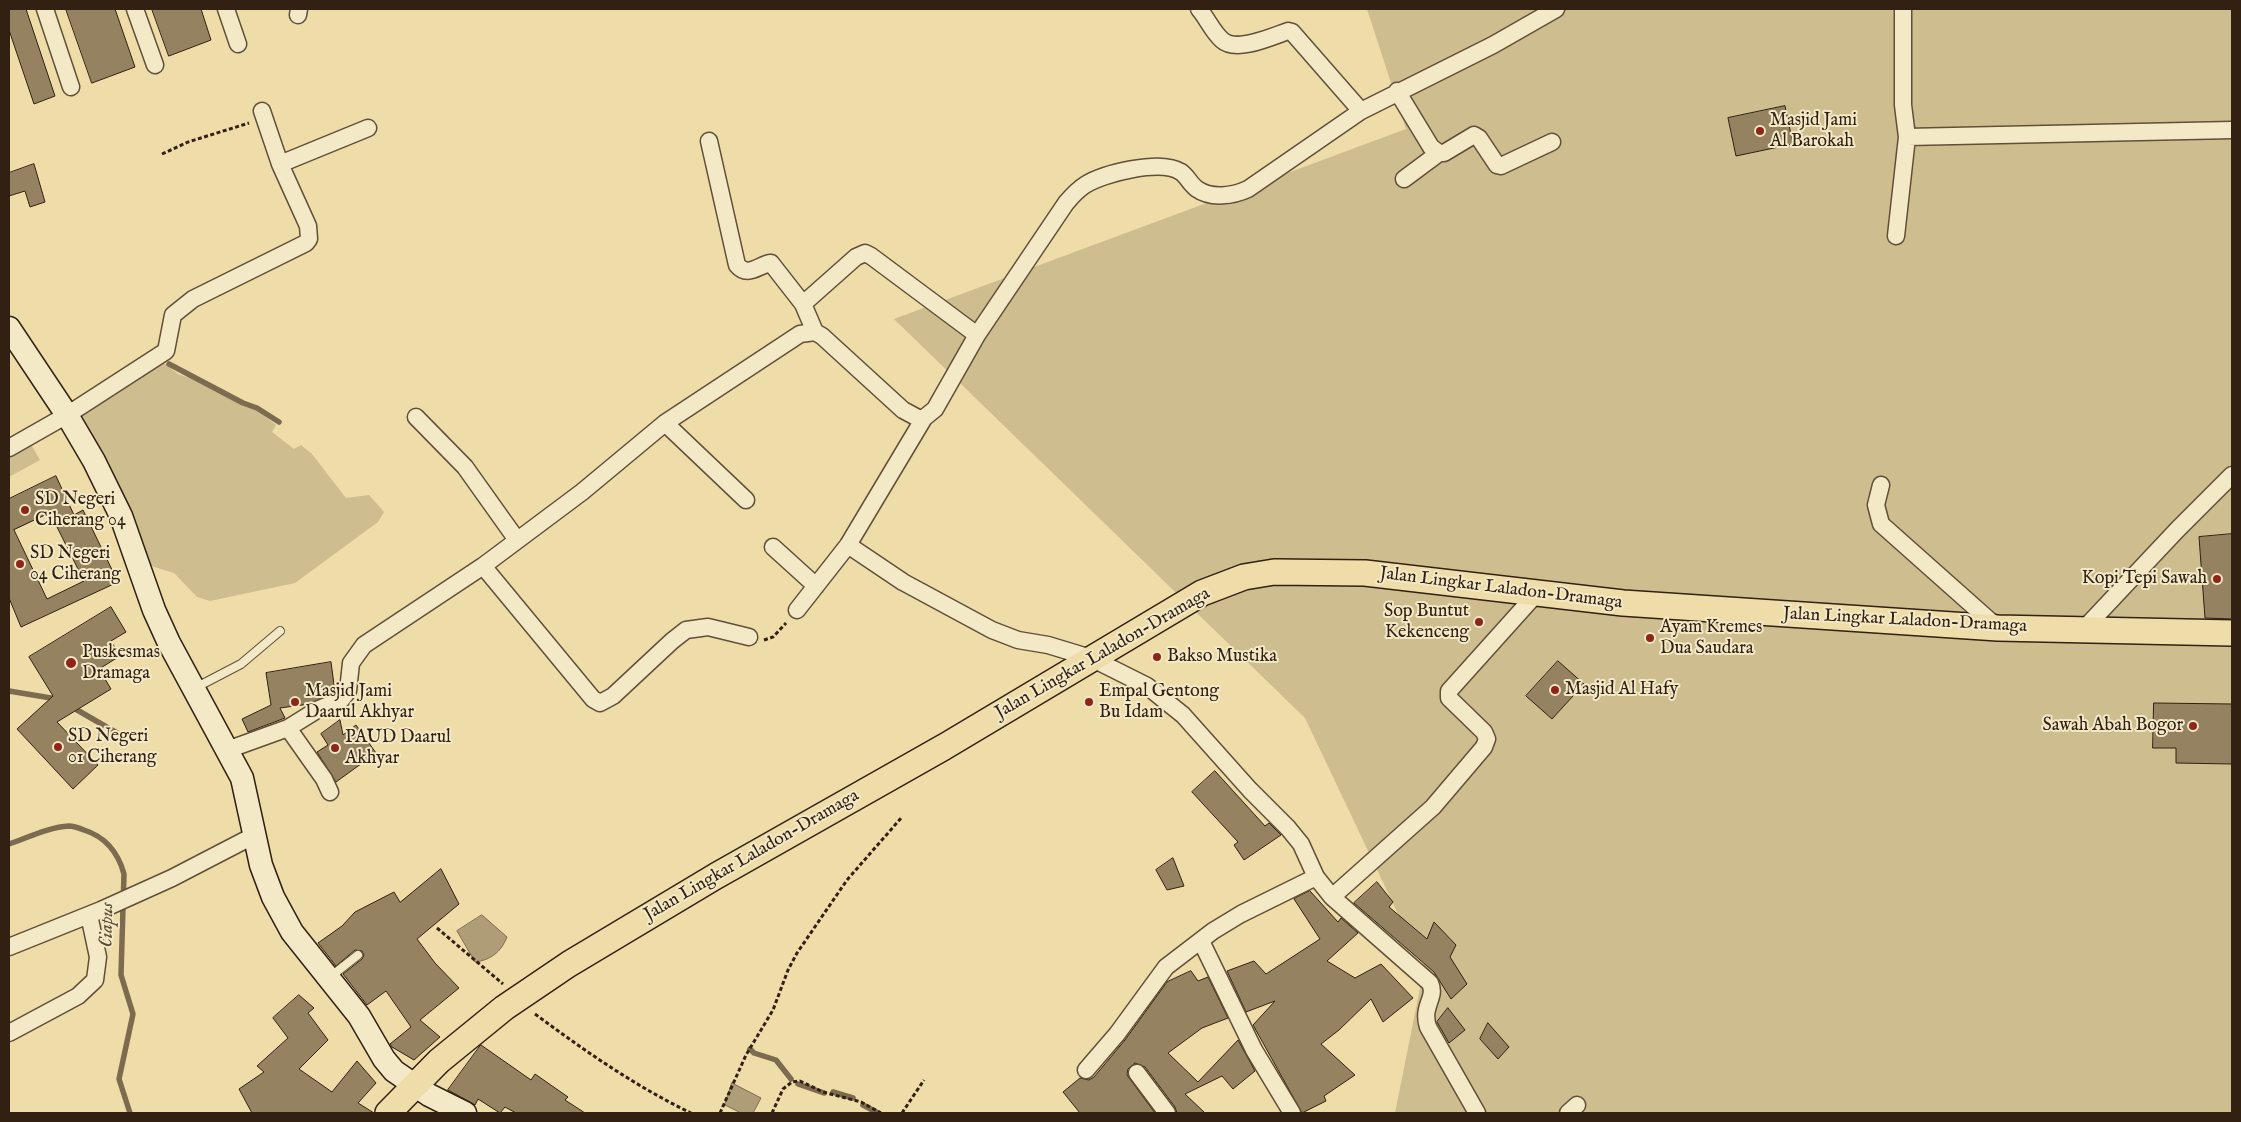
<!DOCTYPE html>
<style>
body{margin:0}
#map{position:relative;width:2241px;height:1122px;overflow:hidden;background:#eedda9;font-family:"IM FELL English",serif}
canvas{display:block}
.frame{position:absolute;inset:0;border:10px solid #322012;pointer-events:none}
</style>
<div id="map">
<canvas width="2241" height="1122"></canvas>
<div class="frame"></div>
</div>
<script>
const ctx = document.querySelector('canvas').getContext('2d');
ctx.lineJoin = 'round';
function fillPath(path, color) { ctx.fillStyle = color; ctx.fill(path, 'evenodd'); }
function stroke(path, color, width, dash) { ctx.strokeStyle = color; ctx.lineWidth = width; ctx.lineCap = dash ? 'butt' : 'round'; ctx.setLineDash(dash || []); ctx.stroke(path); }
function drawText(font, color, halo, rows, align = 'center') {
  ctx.font = font + ' "IM FELL English",serif'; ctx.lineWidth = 4; ctx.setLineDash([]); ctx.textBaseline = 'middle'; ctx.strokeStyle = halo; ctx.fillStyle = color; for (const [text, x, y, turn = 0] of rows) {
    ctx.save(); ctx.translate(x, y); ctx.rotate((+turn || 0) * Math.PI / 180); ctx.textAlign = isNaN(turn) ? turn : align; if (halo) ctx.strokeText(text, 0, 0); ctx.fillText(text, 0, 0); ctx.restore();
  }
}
fillPath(new Path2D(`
 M1367,9H2232V1113H1395L1421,983L1427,939L1399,916L1305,718L894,319L1406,129Z
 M161,361L178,374L192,379L243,406L257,410L276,425L272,432L294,449L301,445L312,454L346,498L369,495L384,512L378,522L295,583L210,601L197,597L174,573L141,563C123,512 108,458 78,412Z
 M24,432L40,460L9,477V440Z`), '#cebd8f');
const water = new Path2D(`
 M482,915L507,937C501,952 491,960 475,962L457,931Z
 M732,1083L761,1098L753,1113H741L725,1105Z`);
fillPath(water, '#ae9d76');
stroke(water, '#7c6b4e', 1);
stroke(new Path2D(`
 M169,364L243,403L257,408L279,422
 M9,691L57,699
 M72,707L117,733
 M9,844C27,838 49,827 69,826C74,826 79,828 84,830C106,837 118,852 124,874L121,975L133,1014L119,1079L130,1113
 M750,1049L754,1053L776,1060L791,1079
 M798,1084L824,1093
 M833,1092L853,1098
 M863,1105L878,1113`), '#7c6b4e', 5.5);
const building = new Path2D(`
 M9,9H26L55,96L34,104L9,30Z
 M66,9H115L135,67L92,83Z
 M152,9H201L211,40L169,56Z
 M1785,106L1793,144L1736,156L1728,118Z
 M34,164L45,202L30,207L25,191L9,196V173Z
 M56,476L74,515L83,510L118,582L21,627L9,598V499ZM50,513L84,581L47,599L14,530Z
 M2232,534V619L2205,618L2199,537Z
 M111,607L126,632L111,641L120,656L99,669L111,689L57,722L98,765L73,789L17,729L53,696L29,657Z
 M1558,661L1584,684L1552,719L1526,696Z
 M331,662L335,692L309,704L280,708L285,718L248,732L242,719L271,705L266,673Z
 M2154,703L2232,704V764L2176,763V748H2153Z
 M340,720L343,735L356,725L376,753L336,782L317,752L328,745L321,734Z
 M1215,771L1265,826L1269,823L1281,835L1244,860L1234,845L1238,842L1192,792Z
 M1173,858L1184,886L1167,890L1156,870Z
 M441,869L459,904L417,939L435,963L459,988L420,1020L440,1037L414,1060L392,1047L390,1044L411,1027L386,991L367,1005L343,974L362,959L364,955L362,951L355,950L336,966L318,943L342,926L355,912L394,892L400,902Z
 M1377,882L1393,902L1389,907L1427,939L1434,922L1456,945L1450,957L1467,984L1451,999L1434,972L1354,903Z
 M1310,891L1338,922L1341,918L1358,933L1327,961L1355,978L1381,964L1413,998L1383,1022L1371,999L1339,1030L1321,1044L1355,1075L1324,1096L1326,1101L1302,1113L1253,1025L1275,1001L1246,1012L1227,971L1254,961L1266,974L1320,939L1294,899Z
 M1191,971L1198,981L1208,977L1228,1018L1202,1028L1168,1053L1198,1082L1238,1040L1255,1071L1233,1089L1222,1076L1185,1094L1205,1113H1177L1175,1107L1145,1067L1135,1063L1128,1069L1127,1075L1155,1113H1080L1063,1092L1080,1078L1089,1080L1094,1077L1125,1040L1167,982Z
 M299,995L314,1008L308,1013L328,1040L299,1069L332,1092L357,1061L376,1083L358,1103L374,1113H252L239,1089L264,1072L257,1066L288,1038L273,1018Z
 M1448,1008L1465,1030L1449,1043L1437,1022Z
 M1488,1023L1509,1047L1498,1059L1480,1039Z
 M481,1045L531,1080L535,1074L568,1097L565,1100L585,1113H516L505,1107L500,1113L478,1099L475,1105L448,1090Z`);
fillPath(building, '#948261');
stroke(building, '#322012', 1);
const lane = new Path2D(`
 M195,688L241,664L280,631
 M330,977L358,955`);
const street = new Path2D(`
 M45,9L71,87
 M135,9L155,65
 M226,9L238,44
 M1199,9C1207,18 1212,31 1222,40C1236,53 1271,37 1288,31L1292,32L1361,111
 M1903,9V105L1907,137L2232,130
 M298,15L299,9
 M1397,91L1431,147L1439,153H1444L1474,135L1479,138L1497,165L1501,166L1552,142
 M709,141L737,265C748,278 758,265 771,263L803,304L815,332
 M280,164L368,128
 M1404,179L1439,153
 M1896,236L1907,137
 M803,304L856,257L865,253L871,256L977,335
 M416,417L465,467L517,540
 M665,423L746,500
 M9,448L67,415L166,351L173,315L193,299L306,243L309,239L308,226L280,164L262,111
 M1881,485L1876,505L1881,524L1998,628
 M848,545L903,582L992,630L1018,640L1048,645L1091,658L1147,686L1183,715L1250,790L1288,828L1301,844L1316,877L1241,914L1213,931L1166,967L1117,1034L1086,1070
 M773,547L816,586
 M483,566L593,699L600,703L613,696L672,641L686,630L708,627L749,637
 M797,610L848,545L924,418
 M2082,631L2177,530L2232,475
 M288,728L324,779L330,792
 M227,750L288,728L317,710L341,700L348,691L351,663L364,645L483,566L582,492L665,423L800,334L815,332L822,336L903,410L918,418H924L935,409L977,335L1066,203C1072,196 1077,190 1085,185C1104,173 1161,159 1181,172C1187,176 1190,184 1197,189C1211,199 1233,196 1248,189L1361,111L1493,45L1556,9
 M1316,877L1332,897L1433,807L1484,747L1487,739L1484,732L1449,698V691L1537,593
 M1332,897L1430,983C1437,998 1421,1006 1428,1027L1477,1113
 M1201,941L1254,1050L1292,1113
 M9,947L101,910L172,878L253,836
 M9,1033L78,996L95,980L98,957L89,915
 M1137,1073L1167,1113
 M1568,1113L1577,1105`);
const secondary = new Path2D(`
 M9,328L67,415L94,461L121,516L154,610L169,643L242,778L261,865L273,897L292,932L359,1016L384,1059L394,1071L429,1095L465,1113`);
const primary = new Path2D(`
 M388,1113L439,1061L504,1008L569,964L716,876L944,747L1202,593L1244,577L1274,572L1365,573L1623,603L1998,628L2232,633`);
stroke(lane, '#614f38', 10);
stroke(street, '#614f38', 19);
stroke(secondary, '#322012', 25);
stroke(primary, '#322012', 28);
stroke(new Path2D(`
 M162,154L188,142L249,123
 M764,640L773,637L786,623
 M437,928L503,984
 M535,1014C585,1051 635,1086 691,1113
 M720,1113L746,1055L773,1010L788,970L797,953L847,880L902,817
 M772,1113L783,1089L792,1082L800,1081L823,1092L861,1102L881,1113
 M902,1113L924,1080`), '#322012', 3, [4, 2.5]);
stroke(lane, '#f4e9c7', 8);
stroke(street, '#f4e9c7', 16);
stroke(secondary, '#f4e9c7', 22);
stroke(primary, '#eedda9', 25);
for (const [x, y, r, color] of [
 [1760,131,5,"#8f2418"],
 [25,510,5,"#8f2418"],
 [20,564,5,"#8f2418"],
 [2217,579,5,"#8f2418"],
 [1479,622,5,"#8f2418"],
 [1650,638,5,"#8f2418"],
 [1157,657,5,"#8f2418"],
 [71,663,6,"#8f2418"],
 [1555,690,5,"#8f2418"],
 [295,702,5,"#8f2418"],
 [1089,702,5,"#8f2418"],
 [2193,726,5,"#8f2418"],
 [58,747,5,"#8f2418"],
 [335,748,5,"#8f2418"]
]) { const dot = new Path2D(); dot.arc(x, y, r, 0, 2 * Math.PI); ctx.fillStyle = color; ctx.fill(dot); stroke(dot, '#f4e9c7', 2); }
drawText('18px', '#322012', '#f4e9c7', [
 ["Masjid Jami",1770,121],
 ["Al Barokah",1770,142],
 ["SD Negeri",35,500],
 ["Ciherang 04",35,521],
 ["SD Negeri",30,554],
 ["04 Ciherang",30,575],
 ["Kopi Tepi Sawah",2207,579,"right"],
 ["Sop Buntut",1469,612,"right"],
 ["Kekenceng",1469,633,"right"],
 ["Ayam Kremes",1660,628],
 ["Dua Saudara",1660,649],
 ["Puskesmas",82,653],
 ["Dramaga",82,674],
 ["Bakso Mustika",1167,657],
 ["Masjid Al Hafy",1565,690],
 ["Masjid Jami",305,692],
 ["Daarul Akhyar",305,713],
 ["Empal Gentong",1099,692],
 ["Bu Idam",1099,713],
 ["Sawah Abah Bogor",2183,726,"right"],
 ["SD Negeri",68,737],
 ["01 Ciherang",68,758],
 ["PAUD Daarul",345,738],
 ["Akhyar",345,759]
], 'left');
drawText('18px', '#322012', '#f4e9c7', [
 ["Jalan Lingkar Laladon-Dramaga",1501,589,7],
 ["Jalan Lingkar Laladon-Dramaga",1905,621,3],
 ["Jalan Lingkar Laladon-Dramaga",1103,654,-30],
 ["Jalan Lingkar Laladon-Dramaga",752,856,-30]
]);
drawText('italic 19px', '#5d4c35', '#f4e9c7', [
 ["Ciapus",108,925,-89]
]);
</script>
